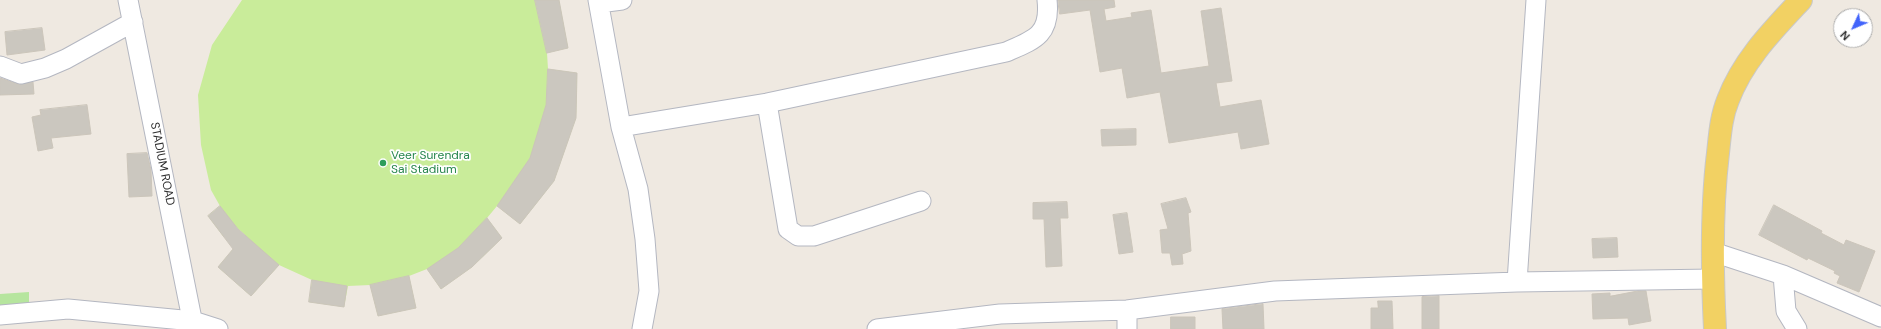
<!DOCTYPE html>
<style>
body{margin:0}
#map{position:relative;width:1881px;height:329px;overflow:hidden;background:#efe9e1;font-family:"DM Sans",sans-serif}
canvas{display:block}
.north{position:absolute;left:1833px;top:8px;width:40px;height:40px;box-sizing:border-box;background:#fff;border:1px solid #ababab;border-radius:50%;rotate:226deg;font-size:11px;font-weight:700;line-height:16px;text-align:center;color:#2e2e2e}
.north::after{content:'';display:block;margin:auto;width:14px;height:18px;background:#4264fb;clip-path:polygon(50% 0,100% 100%,50% 72%,0 100%)}
</style>
<div id="map">
<canvas width="1881" height="329"></canvas>
<div class="north">N</div>
</div>
<script>
const ctx = document.querySelector('canvas').getContext('2d');
ctx.lineJoin = 'round';
function fillPath(path, color) { ctx.fillStyle = color; ctx.fill(path, 'evenodd'); }
function stroke(path, color, width, dash) { ctx.strokeStyle = color; ctx.lineWidth = width; ctx.lineCap = dash ? 'butt' : 'round'; ctx.setLineDash(dash || []); ctx.stroke(path); }
function drawText(font, color, halo, rows, align = 'center') {
  ctx.font = font + ' "DM Sans",sans-serif'; ctx.lineWidth = 3.5; ctx.setLineDash([]); ctx.textBaseline = 'middle'; ctx.strokeStyle = halo; ctx.fillStyle = color; for (const [text, x, y, turn = 0] of rows) {
    ctx.save(); ctx.translate(x, y); ctx.rotate((+turn || 0) * Math.PI / 180); ctx.textAlign = isNaN(turn) ? turn : align; if (halo) ctx.strokeText(text, 0, 0); ctx.fillText(text, 0, 0); ctx.restore();
  }
}
fillPath(new Path2D(`
 M29,292V312L0,315V294Z`), '#b6e59e');
fillPath(new Path2D(`
 M242,0H559L568,48L547,53L548,69L577,73L576,118L554,181L520,224L497,206L487,218L502,238L472,267L441,289L427,269L409,276L416,308L378,316L370,285L348,286L344,307L309,302L312,280L279,265L251,296L218,267L245,235L236,227L223,236L208,216L220,206L211,190L201,145L198,95L212,45Z`), '#c9ec9a');
const building = new Path2D(`
 M535,0H559L568,48L547,53Z
 M1058,0H1114L1115,7L1104,9L1106,21L1132,17L1131,13L1151,10L1161,73L1209,66L1201,11L1221,8L1232,81L1216,83L1220,107L1261,100L1269,144L1241,149L1238,132L1169,143L1160,92L1127,98L1122,68L1100,72L1090,10L1060,14Z
 M42,28L45,50L7,55L5,32Z
 M548,69L577,73L576,118L554,181L520,224L497,206L530,158L546,105Z
 M0,78L18,84L33,82L34,94L0,95Z
 M87,105L91,134L51,138L53,148L38,151L32,117L41,115L40,110Z
 M1136,129V145L1102,146L1101,130Z
 M147,153L151,170L152,196L129,197L127,154Z
 M1186,198L1191,212L1188,213L1191,251L1182,254L1183,264L1172,265L1170,253H1162L1160,230L1168,229L1161,204Z
 M1067,202L1068,218H1060L1062,266L1046,267L1044,219H1033V203Z
 M1774,205L1822,231L1821,233L1844,245L1846,240L1875,251L1859,292L1837,283L1840,276L1834,273L1835,271L1808,258L1807,260L1759,235Z
 M220,206L238,229L279,265L251,296L218,267L233,249L208,216Z
 M1127,213L1133,252L1119,254L1113,215Z
 M487,218L502,238L472,267L441,289L427,269L458,248Z
 M1617,238L1618,257L1593,258L1592,239Z
 M409,276L416,308L378,316L370,285Z
 M312,280L347,286L344,307L309,302Z
 M1638,291H1646L1651,321L1629,325L1628,318L1593,319L1592,294L1610,293V296Z
 M1439,296V329H1422V297Z
 M1378,301H1392L1393,329H1371V308H1378Z
 M1263,304L1264,329H1223L1222,309Z
 M1171,317H1195V329H1171Z`);
fillPath(building, '#cbc7bf');
stroke(building, '#cbc5ba', 1);
const minor = new Path2D(`
 M128,0L194,329
 M598,0L621,127L638,189L645,239L649,291L642,329
 M599,3L622,0
 M0,66L21,74L45,68L66,59L133,22
 M767,103L788,229L798,236H814L921,201
 M621,127L767,103L1006,52C1034,40 1051,35 1047,0
 M1713,252L1783,275L1881,317
 M1783,275L1786,311L1797,329
 M1517,282L1536,0
 M0,315L68,309L193,321L218,329
 M877,329L1000,314L1127,310L1275,291L1517,282L1713,279
 M1127,329V310`);
const major = new Path2D(`
 M1715,329C1712,271 1711,211 1718,153C1720,135 1721,117 1728,100C1743,60 1773,30 1801,0`);
stroke(minor, '#b4b7c1', 21);
stroke(major, '#c9c9c9', 24);
stroke(minor, '#fff', 19);
stroke(major, '#f2d163', 22);
for (const [x, y, r, color] of [
 [383,163,4,"#2e9e5b"]
]) { const dot = new Path2D(); dot.arc(x, y, r, 0, 2 * Math.PI); ctx.fillStyle = color; ctx.fill(dot); stroke(dot, '#fff', 1.5); }
drawText('12px', '#27864d', '#fff', [
 ["Veer Surendra",391,156],
 ["Sai Stadium",391,170]
], 'left');
drawText('12px', '#2e2e2e', '#fff', [
 ["STADIUM ROAD",162,164,79]
]);
</script>
